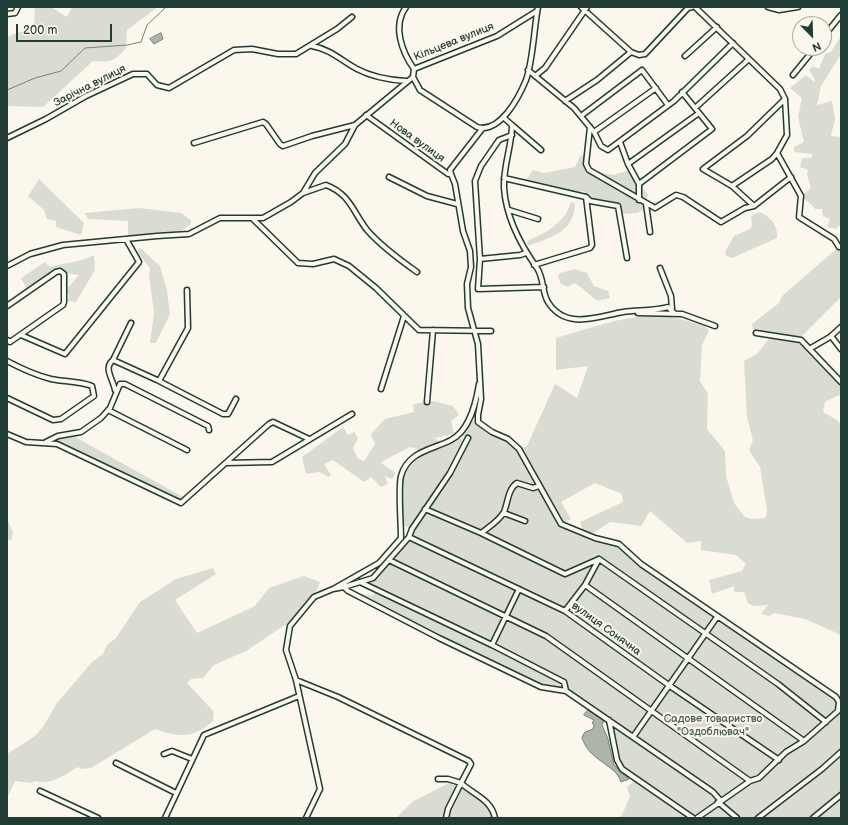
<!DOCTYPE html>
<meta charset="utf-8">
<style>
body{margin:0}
#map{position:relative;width:848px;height:825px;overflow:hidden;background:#fbf7ec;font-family:"Balsamiq Sans",sans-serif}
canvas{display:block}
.frame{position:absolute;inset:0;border:8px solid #1f3d34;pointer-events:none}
.north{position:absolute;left:792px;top:16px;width:40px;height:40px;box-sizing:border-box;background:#fbf7ec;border:1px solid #a3ada2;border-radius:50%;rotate:157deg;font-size:11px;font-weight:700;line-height:16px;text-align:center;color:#1f3d34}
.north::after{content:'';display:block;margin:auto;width:14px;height:18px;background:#1f3d34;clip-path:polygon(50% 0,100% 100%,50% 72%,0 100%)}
.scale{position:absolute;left:16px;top:24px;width:96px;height:18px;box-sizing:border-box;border:2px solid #1f3d34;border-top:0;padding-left:5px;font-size:12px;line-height:14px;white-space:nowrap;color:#1f3d34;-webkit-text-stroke:3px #fbf7ec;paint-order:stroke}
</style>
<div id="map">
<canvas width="848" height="825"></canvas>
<div class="frame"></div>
<div class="north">N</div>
<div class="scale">200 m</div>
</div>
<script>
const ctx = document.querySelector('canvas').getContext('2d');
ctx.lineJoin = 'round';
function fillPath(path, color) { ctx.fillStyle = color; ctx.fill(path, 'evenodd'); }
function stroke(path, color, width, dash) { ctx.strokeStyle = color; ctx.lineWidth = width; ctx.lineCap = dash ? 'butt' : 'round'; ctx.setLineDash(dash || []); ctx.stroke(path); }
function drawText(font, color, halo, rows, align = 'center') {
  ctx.font = font + ' "Balsamiq Sans",sans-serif'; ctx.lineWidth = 4; ctx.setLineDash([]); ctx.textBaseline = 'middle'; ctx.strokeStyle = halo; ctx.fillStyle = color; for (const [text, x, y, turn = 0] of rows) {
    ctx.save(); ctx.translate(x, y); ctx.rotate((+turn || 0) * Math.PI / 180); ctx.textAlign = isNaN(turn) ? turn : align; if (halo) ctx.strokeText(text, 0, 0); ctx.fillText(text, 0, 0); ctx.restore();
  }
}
fillPath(new Path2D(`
 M35,7H51L67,17L72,7H158L127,30L126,48C115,61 110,63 93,61L43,107L8,106L7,108V37L19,32L34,29Z
 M841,36V54L821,86L817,105L832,101L835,119L831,136L841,137V224L836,229L827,227L830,219L823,216L822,209H815L812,205L804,199V194L811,188L807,175L808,170L800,167L802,158H811L813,154L794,152V147L804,142L798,117L802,98L790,88L806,75L814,82L815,80L809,70L813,66L819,69L825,54L831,52Z
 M584,155L583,162L588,171L614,175L629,170L648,195L644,209L638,213L622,214L619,204L593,200L583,191L579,193L526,180L533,170L544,173L575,167L580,156Z
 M39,179L84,223L81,235L56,227V221L47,219L44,210L28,196Z
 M571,202L575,203C574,233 551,237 528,246L527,243L529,240C544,234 556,227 566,214C568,210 569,206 571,202Z
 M139,208L181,213L191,220V224L179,232L128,236V221L88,219L85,213Z
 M759,212C769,215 779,226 777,238L732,258L726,256L725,252L734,236L750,229L752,226L751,216Z
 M841,245V297L799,339L841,382V394L825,402L823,412L837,420L841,425V637L839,634L805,619L774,613L769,616L761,614L768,605L753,606L748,603L744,592H734V586L712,594L709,580L742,571L746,564L736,555L701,550V541L687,543L650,511L641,526L610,522L590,535L619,544L641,564L836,697L839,702L841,701V818H618L622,815L630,797L627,787L637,779L622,769L617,760L609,720L566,691H559L541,685L509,668L477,656L348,591L372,596L377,591L368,586L366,581L373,578L409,537L412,529L401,524V476L410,459L452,440L468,438V436L463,437L460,435L469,422L474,420L475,424L477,419L478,422L508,439L519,449L527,446L555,384L577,398L588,366L556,370V338C600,326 644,306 691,322C698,324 704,324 709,331L702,345L700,381L708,394L707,429L725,451L726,476L734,503L745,517L751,519L766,518L767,510L760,467L749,450L753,440L747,417L744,361L757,354L772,335L756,333L753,329L752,324L779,303L782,296ZM595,483L622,494L623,502L580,522L583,532L562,524L571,519L561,502Z
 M140,248L160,266L167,291L170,314L156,343H150L154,313L149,275L150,268L137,252Z
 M94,255L95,270L76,302L68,301L69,295L65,291L79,275L66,273L61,268L54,270L27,289L21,278L45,262L50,267C64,263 82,262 94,255Z
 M575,269L587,273L594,286L608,291L610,298L598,301C591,297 580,285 574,283L568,287L561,284L558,277L560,273Z
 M433,401L453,406L459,415L451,421L454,434L435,438L440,442L420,450L410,447L385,460L381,463L396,473L392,479L385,476L388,484L381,487L371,477L364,482L333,460L324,464L331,475L329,477L319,472L306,474L302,457L343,427L348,435L354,432L358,438L353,448L358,459L364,461L375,444L371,434L385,419L414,412L413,404Z
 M75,437L185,498L179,505L59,443L58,438Z
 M7,519L13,532L11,541L7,538Z
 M213,568L216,574L175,600L197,633L255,606L269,588L304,576L320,582L316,592L288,623L246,651L214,665L203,678L191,679L187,683L214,712L213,721C193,739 179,737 155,729L91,768L81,769L78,767C63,776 51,785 34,781L32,783L15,781L7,798V754L35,736L43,727L57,703L92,662L103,654L107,645L116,638L140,602L176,579Z
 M449,783L464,789L467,787L486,801L495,818H396L412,802Z`), '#dbdcd1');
const water = new Path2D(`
 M161,33L163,39L154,44L150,39Z
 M588,710L604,720L602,725L608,739L614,765L629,779L621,782C616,764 588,761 582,737L585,732L593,729L594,725L592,723L594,720L584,715Z`);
fillPath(water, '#adb4aa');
stroke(water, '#74847b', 1);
stroke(new Path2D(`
 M7,90L35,78L61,71L85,48L127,45L141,42L147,25L166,7`), '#74847b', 1);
const minor = new Path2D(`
 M406,7C392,26 402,52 414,69
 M581,7L631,52
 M695,7L780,89L785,99L787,135L777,153L772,159L732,186L754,206
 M768,7L779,10L798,7
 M7,14L15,13L18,7
 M824,36L841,15
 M312,46C330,49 342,61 357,69C372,77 389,80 406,81
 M685,56L717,27
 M414,69L497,36L537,11
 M528,70L574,108L594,132L601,146L608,150L674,101L733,43
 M793,75L815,48
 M535,76L545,68L587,7
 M413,77L420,90L477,127C500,134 519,97 526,80C533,61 534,28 538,7
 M565,101L597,80L631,52L639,55L645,54L688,8L692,7
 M695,108L749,59
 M366,115L448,174H451L450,170L482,129
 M581,116L642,70L668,105
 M503,117L512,125C512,146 503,166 504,188C506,218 520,244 537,268C544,278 542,293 548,302C566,331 599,316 623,312C638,310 654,311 668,307L674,313
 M512,125L541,150
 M590,127L586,164L589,170L655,208L676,195L683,197L721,222L745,208L754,206L791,177
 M594,132L656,88
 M512,135L499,140L481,166L475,181L480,259L478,289L544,287
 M7,138L46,119L86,96L133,74H147L157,85L169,88L234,50L252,49L278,54H296L337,29L352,17
 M620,142L628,164L699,113
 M194,143L263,122L266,124L280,144L283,146L312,136L355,125
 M777,153L801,196L799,217L834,239L839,247
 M628,164L639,184V200
 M451,174L455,184L463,231L470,251L471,267L467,284L468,308L478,344L481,399L478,415V422L492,432L508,439L519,449L561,524L595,538L619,544L641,564L836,697L839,702L838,711L804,741L786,752L759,778L750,781L697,818
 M389,177L427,196L457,204
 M504,178L586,197L592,245L590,248L534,265
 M639,184L712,129L682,92
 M732,186L703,169L747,136L785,99
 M303,193L326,185C350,194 353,212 367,230C381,246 400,260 417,272
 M586,197L590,201L618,206L627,258
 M646,204L650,232
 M509,210L538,219
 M253,219L298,263L313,264L334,259L349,266L376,288L419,330L491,331
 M480,259L520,255L526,253
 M7,266L30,254L63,245L157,236L189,234L220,218H263L291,202L303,193L315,173L345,144L355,125L413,77L414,69
 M660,268L671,296L672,309
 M7,306L56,272L60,271L64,274V302L63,305L10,342L7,340
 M638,313L682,314L715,326
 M756,333L801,340L841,382
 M21,335L65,354L139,262L126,239
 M831,336L841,349
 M811,348L830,337L841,327
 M113,360L131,323
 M7,361C22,369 35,375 51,379C65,382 79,381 92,386L94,396L61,419L53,420L7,398
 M159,381L188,328L187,290
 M381,389L404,316
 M115,390C113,379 103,368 113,360L157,380L223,414H228L236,399
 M427,402L433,330
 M108,410L187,450
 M7,434L26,442L57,444L181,503L269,424L273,422L309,439
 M46,442L58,436L81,432L101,418L110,408L120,384H125L208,426L209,430
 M226,463L272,462L352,414
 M425,509L481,533L565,574L599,559L778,684L826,722
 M504,513L525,521
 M481,533C489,527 499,521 504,512C508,502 508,489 517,483L533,488L539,486
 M409,537L565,611L670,686L779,760
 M389,560L546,636L750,781
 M360,582L492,645L564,682L566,691L713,792L721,801
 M585,585L804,741
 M344,587L348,591L439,638L541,687L566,691
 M335,588L379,563L401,538C401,524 398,487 401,476C408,451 432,450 451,440C470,430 476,403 479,384
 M565,611L585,585L599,559
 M492,645L519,589
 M296,680L338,697L469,761L471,764L461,783C474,795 491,799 495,818
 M609,720L617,760L622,769L693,818
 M633,737L717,617
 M164,754L172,751L192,759
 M116,763L176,793
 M438,779H448L461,783L448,809L446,818
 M40,791L98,818
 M718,802L737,818
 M165,818L204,735L299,696
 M306,818L320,789L296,680L286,650L290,626L314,597L333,589L344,587L373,578L409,537L412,529L450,473L468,438
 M758,818L822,769L841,752
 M813,818L841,795`);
stroke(minor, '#1f3d34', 7);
stroke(minor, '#fbf7ec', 4);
drawText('11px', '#1f3d34', '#fbf7ec', [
 ["Кільцева вулиця",454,42,-22],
 ["Зарічна вулиця",90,86,-27],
 ["Нова вулиця",417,141,36],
 ["вулиця Сонячна",606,629,36]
]);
drawText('11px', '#455d53', '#fbf7ec', [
 ["Садове товариство",713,719],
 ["\"Оздоблювач\"",713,732]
]);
</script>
